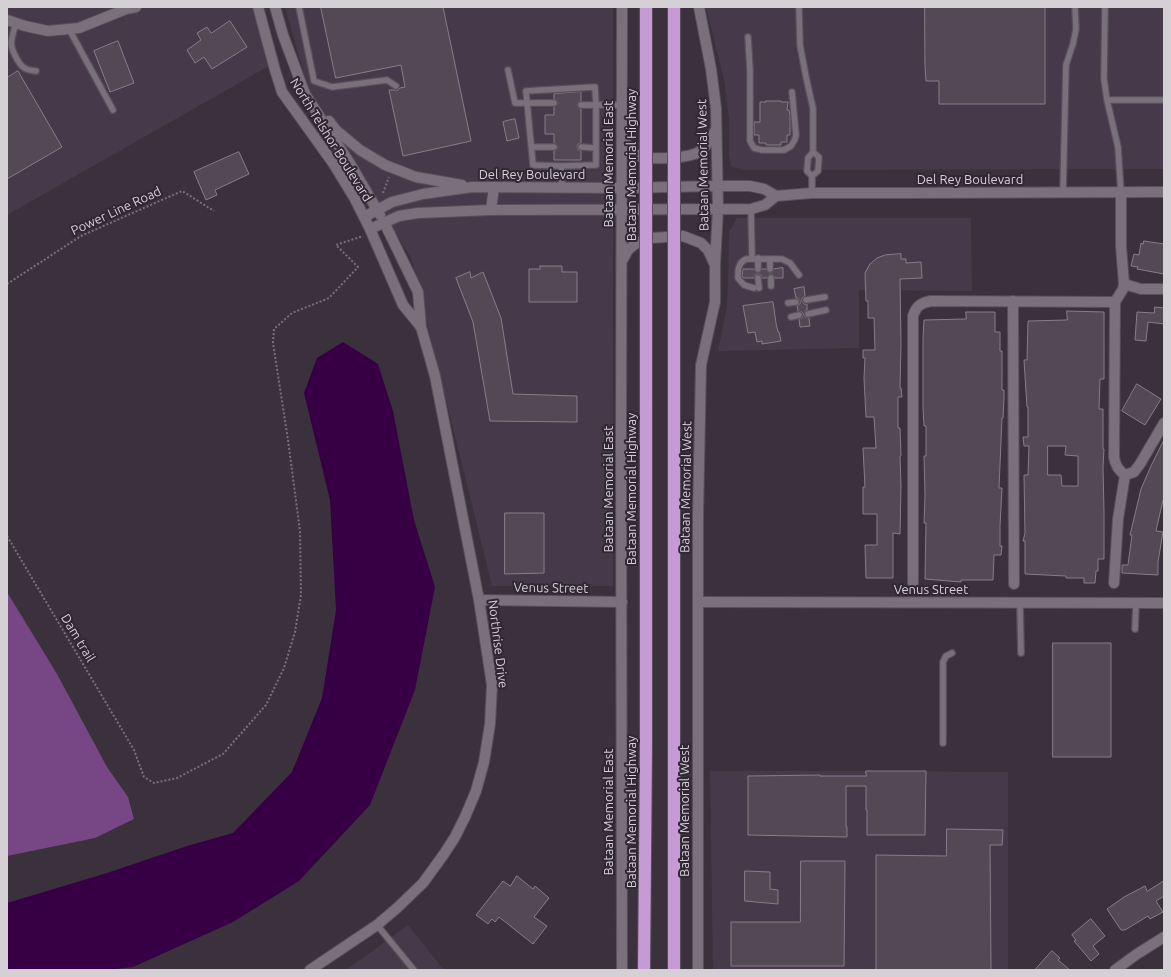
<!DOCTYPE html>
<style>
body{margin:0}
#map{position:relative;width:1171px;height:977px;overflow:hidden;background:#3a313c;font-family:Ubuntu,sans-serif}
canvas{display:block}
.frame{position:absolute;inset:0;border:8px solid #d5cfd6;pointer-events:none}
</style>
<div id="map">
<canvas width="1171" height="977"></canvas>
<div class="frame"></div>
</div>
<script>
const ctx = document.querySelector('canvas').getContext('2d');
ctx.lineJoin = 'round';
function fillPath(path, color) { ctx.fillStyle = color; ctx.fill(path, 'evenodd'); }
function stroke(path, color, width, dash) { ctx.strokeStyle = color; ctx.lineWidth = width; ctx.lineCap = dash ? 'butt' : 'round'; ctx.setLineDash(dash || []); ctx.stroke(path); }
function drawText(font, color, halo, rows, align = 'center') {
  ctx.font = font + ' Ubuntu,sans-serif'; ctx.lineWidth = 4; ctx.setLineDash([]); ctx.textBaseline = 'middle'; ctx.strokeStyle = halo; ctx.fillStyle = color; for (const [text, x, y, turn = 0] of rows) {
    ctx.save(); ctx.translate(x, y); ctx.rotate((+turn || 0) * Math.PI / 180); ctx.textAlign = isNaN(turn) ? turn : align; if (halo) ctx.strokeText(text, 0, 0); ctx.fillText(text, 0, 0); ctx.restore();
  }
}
fillPath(new Path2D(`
 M7,7H253L269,66L7,215Z
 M285,7H613V586H492L411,258L309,91Z
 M706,7H1164V169L741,170L731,166L729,155V120L724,80Z
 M737,218H971L972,291L859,290V348L718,351L727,306L728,284L729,232Z
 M710,771H866L1008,772V970H713Z
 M408,925L444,970H345L360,960Z`), '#463a4a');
fillPath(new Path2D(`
 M7,592L57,674L107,767L128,797L134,819L95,838L7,856Z`), '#764784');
fillPath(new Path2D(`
 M343,342L378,364L393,411L414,520L435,587L415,690L370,805L299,881L233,922L133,967L107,970H7V903L107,873L187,846L233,833L292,772L322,698L336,610L330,500L304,393L317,358Z`), '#370045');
const building = new Path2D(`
 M321,7H443L471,141L403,156L389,90H398L400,88L405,87L401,65L336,78Z
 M925,7H1045V104H939V81H926L925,66Z
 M230,21L247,47L212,69L204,57L195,63L187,50L201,40L197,33L207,27L211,33Z
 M118,41L134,83L110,92L94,51Z
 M18,71L62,147L7,179V78Z
 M581,92V101L579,102L577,105L578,107L581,109V143L578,144L577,147L578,150L581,151V160H554V151L557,149L558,147L556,144L554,143V134H545V115H554V107L557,105L558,103L556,100L554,99V94Z
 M766,101H781V102H788L787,110H789L790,115V135H787V142H781V145H766V143H759V135H754V122H760V102H766Z
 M515,119L519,138L507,141L503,122Z
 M239,152L249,174L215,190L217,195L206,200L194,172Z
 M1144,241L1164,244V274L1137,269L1138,267L1131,266L1134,254L1139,255L1141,243L1143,244Z
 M901,254V259H906V263L921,262L922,278L900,279L901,344L900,388H901L902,397H898V428H900L901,456H900L901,487L900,534L893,533V578H866L865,545H877V514H863V487H865L863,448H876L874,417H866L864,378L865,358H863V350H875L874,318H868V301H866L865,273L870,264L877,258L885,255Z
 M540,266H562V272H577V302H529V269H540Z
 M783,268V278H775L774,276L771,274L769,275L767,278H762L761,275L758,274L755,275L754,278H744L742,276L743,269H754L756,272L758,273L761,271L762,269H766L768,272L770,273L773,271L774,269Z
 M470,272L471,278L483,272L501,318L513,394L577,396V422L490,421L473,322L456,278Z
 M804,287L805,296L802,298V301L804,304H807V310L805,311L804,315L805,317L809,318L810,326L800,327L799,319L802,318L803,314L802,312L798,311L797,306L800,304V301L798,298H796L794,289Z
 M773,302L776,323L778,332H779L781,341L762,344V341L757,342L755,332L748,333L743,306Z
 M1155,307L1164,308V324L1148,322L1146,341L1135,340L1137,312L1154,313Z
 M1067,311L1104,312V379H1100L1099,409H1103V449H1104L1103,467L1104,512V559H1098V571H1096L1095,583H1084V578H1066V576L1025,574V541H1023L1025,533L1024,475H1028L1029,446H1024L1023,437H1028V407H1027L1024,360H1027L1028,321L1067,320ZM1048,446H1066L1065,455L1078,456V486H1062L1061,475H1048Z
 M966,312H995V332H1000V351H1002V390H1004V398L1003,418H1002L999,488H1002L1000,526V546H1002L1001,555H994L993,580H961V582L925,579L926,523H924L925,495L924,456H926V426H924L923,407V339L924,320L966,319Z
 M1137,384L1161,399L1145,425L1122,411Z
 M1164,440V501L1163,500L1156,531L1163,532L1158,562V575L1122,573V565H1128L1132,535H1130L1141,489L1151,466Z
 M505,513H544V573L505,574Z
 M1053,643H1111V757H1053Z
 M866,771H926L925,835H867V810H866V786H846V827H847V837L748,835V776L820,775V776H866Z
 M947,829L1003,830L1002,845H990L991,970H876V855L946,856Z
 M801,861H845L844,966H731V922H800Z
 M745,871L770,872V889L778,890V904L745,901Z
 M517,876L533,889L535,886L549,898L534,917L547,926L533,944L499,917L495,922L492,919L488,924L476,915L503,881L510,886Z
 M1164,881V896L1156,901L1163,912L1150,919L1148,916L1125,930H1121L1107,909L1124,897L1145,886L1147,891Z
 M1091,919L1105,936L1093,946L1099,954L1091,961L1074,941L1076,940L1072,935Z
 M1052,951L1060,958L1058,960L1070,970H1035Z`);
fillPath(building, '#524954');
stroke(building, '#877d8a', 1);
const service = new Path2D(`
 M299,7L314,81L332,87L387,80L396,86
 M799,7L800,45L806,77L813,108V152L808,158L807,171L812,176L818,171L819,157L813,152
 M1105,7L1104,79L1107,100L1118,147L1121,193
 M16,23C11,41 8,44 18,61C23,69 27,70 36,71
 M69,29L113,110
 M748,37L750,71V141L754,148L762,150H784L791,146L795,139L796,135L792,92
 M508,70L515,103H554
 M1107,100H1164
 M581,105H596L595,87L526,91L533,165L561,166L596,165V105H622
 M532,147H554
 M581,147L596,148
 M561,166L562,188
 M812,176V193
 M1063,193L1066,65L1073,44L1076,29L1075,7
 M751,209L752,258
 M758,258V269
 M770,259V269
 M758,278L759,288
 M771,278V286
 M754,288L744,285L738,278C738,270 738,263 746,259H782L790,263L799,275
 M806,300L825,297
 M788,303L796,302
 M808,314L826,310
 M791,317L799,315
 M1020,603L1021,653
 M1135,629L1136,603
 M943,743V662L946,656L952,653
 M377,925L414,970`);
const minor = new Path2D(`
 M7,20L25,26L48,31L79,28L126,9L136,7
 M1124,284L1141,289H1164
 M1013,301L1014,584
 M1125,475L1134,472L1140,464L1164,423
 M913,583V316C916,306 921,303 931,301L1115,302
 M1114,583L1118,519L1125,475C1118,470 1115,465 1114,457L1115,302L1123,289L1124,284L1121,246V193
 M479,600L622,602
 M698,602L1164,603
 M1115,970L1137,954L1164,937`);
const tertiary = new Path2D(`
 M370,229L403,305L421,327
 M310,970L377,925L397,908L423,883L444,854L455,837L465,817L476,791L484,762L490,724L492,685L479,600L435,376L421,327L418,292L384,222`);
const secondary = new Path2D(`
 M258,7L275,70L282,92L333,163L355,199L370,229L399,216L418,213L491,210L751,209L765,205L776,196
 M275,7L283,35L305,94L351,165L380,215
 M329,121L336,130L360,150L385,165L416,177L462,185
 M623,138C626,144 630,151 637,155C647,161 689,158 699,152C707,146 712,138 716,129
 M491,210L494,187
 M364,217L392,202L423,194L472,187L622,188L717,186H750L764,189L776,196L812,193H915L1164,192
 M623,259L628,250L635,244L650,238L683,236L701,243L708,250L714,263
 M622,970C622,794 621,618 621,443C622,297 623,152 622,7
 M698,970V516L701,365L715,302V265L718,209L716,108L711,69L699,7`);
const motorway = new Path2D(`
 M646,123V7
 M674,123V7
 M644,970L646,747V276
 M674,970V275`);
stroke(service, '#575059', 8);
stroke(minor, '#575059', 12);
stroke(tertiary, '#575059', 12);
stroke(secondary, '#575059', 12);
stroke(motorway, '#575059', 14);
stroke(new Path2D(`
 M383,193L389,177
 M7,284L81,236L182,191L214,211
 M7,536L134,750L144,777L154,783L177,778L223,754L266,705L284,668L295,632L301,595L300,531L288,440L273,343L274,329L292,313L329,298L358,267L336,245L363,236`), '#79717a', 2, [2, 2]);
stroke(service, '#79707c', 5.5);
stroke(minor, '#79707c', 10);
stroke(tertiary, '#79707c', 10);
stroke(secondary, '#79707c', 10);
stroke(motorway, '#c69ad4', 12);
const motorwayBridge = new Path2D(`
 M646,123V276
 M674,123V275`);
stroke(motorwayBridge, '#575059', 14, []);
stroke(motorwayBridge, '#c69ad4', 12);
drawText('13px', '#d5cfd6', '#2f2732', [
 ["North Telshor Boulevard",331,140,58],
 ["Bataan Memorial East",609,164,-90],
 ["Bataan Memorial Highway",632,165,-90],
 ["Bataan Memorial West",703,165,-91],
 ["Del Rey Boulevard",532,175],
 ["Del Rey Boulevard",970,180],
 ["Power Line Road",116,211,-25],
 ["Bataan Memorial West",686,487,-89],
 ["Bataan Memorial East",609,489,-90],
 ["Bataan Memorial Highway",632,489,-90],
 ["Venus Street",551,588,1],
 ["Venus Street",931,590],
 ["Dam trail",78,638,59],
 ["Northrise Drive",498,644,83],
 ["Bataan Memorial West",685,811,-90],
 ["Bataan Memorial East",609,812,-90],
 ["Bataan Memorial Highway",632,812,-90]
]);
</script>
